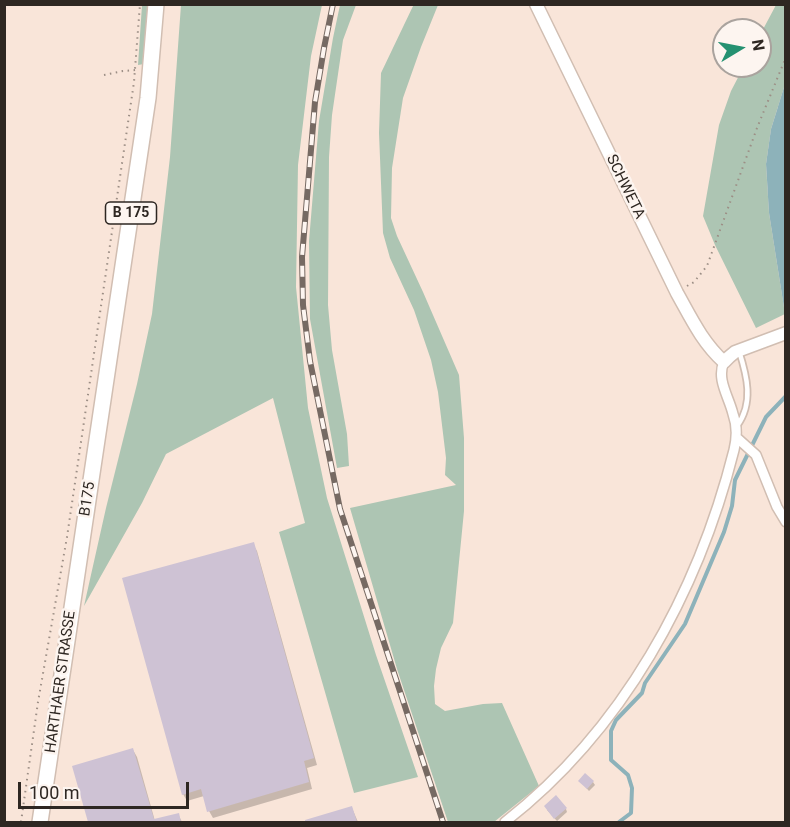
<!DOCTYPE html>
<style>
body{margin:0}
#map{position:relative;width:790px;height:827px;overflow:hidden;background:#f9e5d9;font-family:Roboto,sans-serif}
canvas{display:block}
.frame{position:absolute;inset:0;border:6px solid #2e2722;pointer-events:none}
.north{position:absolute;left:712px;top:18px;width:60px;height:60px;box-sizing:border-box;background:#fdf5f0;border:2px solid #aaa39e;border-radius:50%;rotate:80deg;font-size:16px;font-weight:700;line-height:24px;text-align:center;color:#2e2722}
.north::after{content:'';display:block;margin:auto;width:21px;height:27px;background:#259171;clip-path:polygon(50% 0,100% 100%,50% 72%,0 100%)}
.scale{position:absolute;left:18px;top:782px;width:171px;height:27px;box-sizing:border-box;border:3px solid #2e2722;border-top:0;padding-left:8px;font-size:18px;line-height:21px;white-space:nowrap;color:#2e2722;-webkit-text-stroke:4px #fdf5f0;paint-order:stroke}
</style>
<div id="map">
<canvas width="790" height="827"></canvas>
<div class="frame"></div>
<div class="north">N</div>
<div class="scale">100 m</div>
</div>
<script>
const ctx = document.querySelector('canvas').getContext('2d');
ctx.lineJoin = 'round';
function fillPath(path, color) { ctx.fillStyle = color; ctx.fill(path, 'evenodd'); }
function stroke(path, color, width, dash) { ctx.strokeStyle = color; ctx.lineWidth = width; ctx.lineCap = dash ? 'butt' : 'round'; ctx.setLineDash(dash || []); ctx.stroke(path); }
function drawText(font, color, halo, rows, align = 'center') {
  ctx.font = font + ' Roboto,sans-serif'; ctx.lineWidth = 5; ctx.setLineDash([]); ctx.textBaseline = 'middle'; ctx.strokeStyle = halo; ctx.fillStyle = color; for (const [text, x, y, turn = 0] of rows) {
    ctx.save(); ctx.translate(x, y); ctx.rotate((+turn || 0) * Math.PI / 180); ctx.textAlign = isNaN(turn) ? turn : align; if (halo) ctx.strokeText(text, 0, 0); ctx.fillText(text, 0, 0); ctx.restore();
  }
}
fillPath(new Path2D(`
 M414,4L438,5L421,47L403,98L392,168L391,218L397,236L423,292L459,375L464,438V511L453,623L441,648L436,669L434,686L435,704L445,711L483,704L502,703L539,786L494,822H448L397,669L350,508L456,485L445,475L446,458L438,392L431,360L414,310L390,258L383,233L379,133L381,73Z
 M142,5H149L144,64L138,65Z
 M181,5H322L311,56L298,165L296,287L308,408L327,498L376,655L418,777L354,793L279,532L305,523L273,398L166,454L142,503L84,606L106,508L137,384L152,314L170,157Z
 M340,5H356L343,40L332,115L329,157L328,305L332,350L347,434L349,466L337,468L310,319L309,241L319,121L333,38Z
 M776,5H785V84L771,129L766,164L769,213L785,314L756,328L715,245L703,216L719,125L731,91L744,66H760V35Z`), '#adc5b3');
fillPath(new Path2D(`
 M785,84H786L785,314L769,213L766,164L771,129Z`), '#8db2ba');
fillPath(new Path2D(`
 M253,544L257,551L317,765L307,768L312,789L213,818L209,811L204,796L187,801L183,794Z
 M133,750L137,757L155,821L178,814L182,822H90L73,767Z
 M580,781L593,782L595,785L589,791Z
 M352,808L358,822H302Z
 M566,809L567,812L557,821L547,810Z`), '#0003');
stroke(new Path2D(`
 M619,822L631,813L632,788L628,775L611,760V731L616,720L642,693L645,683L685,624L724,532L732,506L735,480L766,417L786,396`), '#8db2ba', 4);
fillPath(new Path2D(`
 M254,542L314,758L304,761L309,782L207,812L201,789L182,795L122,578Z
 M133,748L154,819L179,813L181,822H88L72,766Z
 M585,773L594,781L587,789L578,781Z
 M556,795L567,808L554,819L544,806Z
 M352,806L357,822H305V820Z`), '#cec2d4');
const service = new Path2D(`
 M737,426C754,403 747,376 739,351`);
const minor = new Path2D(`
 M736,437L756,455L777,507L786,522
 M505,822C623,730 698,593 734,450C737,438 737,425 733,414C729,397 716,379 724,362`);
const tertiary = new Path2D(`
 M536,4L677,293C691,318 702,342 724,362L729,357L735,352L786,333`);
const primary = new Path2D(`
 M40,822L148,98L156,4`);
stroke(service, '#d1beb2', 8);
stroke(minor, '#d1beb2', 12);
stroke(tertiary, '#d1beb2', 15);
stroke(primary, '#d1beb2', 18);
stroke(new Path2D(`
 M104,75L123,71L136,70
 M687,286L694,282L707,266L757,128L786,57
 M21,822L38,702L67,537L81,442L134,82L140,4`), '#9c8e85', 2, [1.5, 4.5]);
stroke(service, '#fff', 4.5);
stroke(minor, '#fff', 9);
stroke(tertiary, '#fff', 12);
stroke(primary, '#fff', 15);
const rail = new Path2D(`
 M333,4L324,48L315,102L302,257L303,305L310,361L340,509L443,822`);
stroke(rail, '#766a63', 6);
stroke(rail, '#fdf5f0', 4, [11]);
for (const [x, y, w] of [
 [131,213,51]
]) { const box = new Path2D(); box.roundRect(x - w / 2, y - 11, w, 22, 4.5); ctx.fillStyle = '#fdf5f0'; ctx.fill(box); stroke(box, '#2e2722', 1.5); }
drawText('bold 14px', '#2e2722', null, [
 ["B 175",131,213]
]);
drawText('15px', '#2e2722', '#fdf5f0', [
 ["SCHWETA",625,187,64],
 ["B175",88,499,-81],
 ["HARTHAER STRASSE",61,682,-82]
]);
</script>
